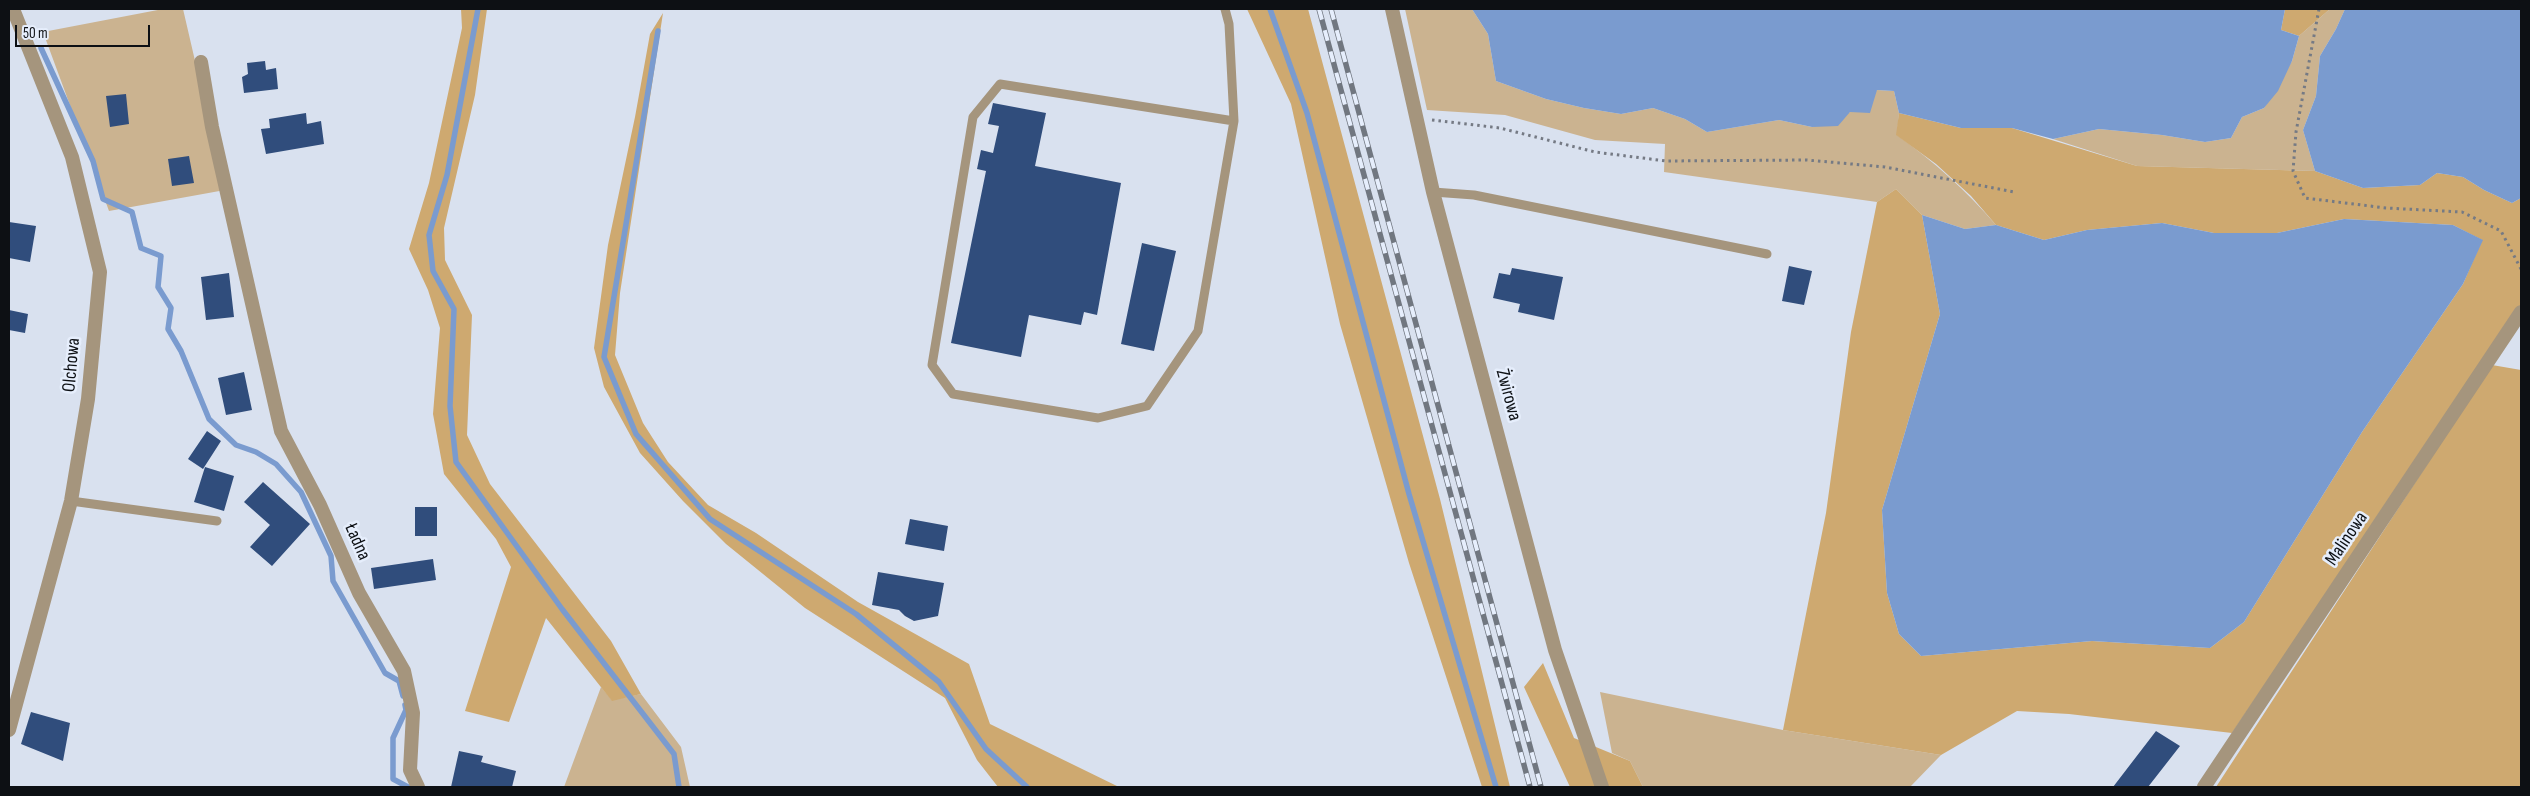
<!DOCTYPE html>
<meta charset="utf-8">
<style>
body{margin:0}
#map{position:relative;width:2530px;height:796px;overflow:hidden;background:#d9e1ef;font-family:"Sofia Sans Condensed",sans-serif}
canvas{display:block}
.frame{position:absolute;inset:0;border:10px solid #0d1014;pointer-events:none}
.scale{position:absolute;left:15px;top:25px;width:135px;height:22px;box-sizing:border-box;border:2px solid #0d1014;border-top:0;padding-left:6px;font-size:15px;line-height:18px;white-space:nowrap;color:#0d1014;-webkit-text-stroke:4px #e6eefc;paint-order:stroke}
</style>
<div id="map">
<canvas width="2530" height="796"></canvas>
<div class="frame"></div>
<div class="scale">50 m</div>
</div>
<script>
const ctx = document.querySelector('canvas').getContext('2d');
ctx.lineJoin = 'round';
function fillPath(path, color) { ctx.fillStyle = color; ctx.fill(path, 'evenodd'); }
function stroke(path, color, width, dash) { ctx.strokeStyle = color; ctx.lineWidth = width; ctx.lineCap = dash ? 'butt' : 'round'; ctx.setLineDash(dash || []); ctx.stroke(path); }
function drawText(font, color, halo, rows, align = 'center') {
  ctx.font = font + ' "Sofia Sans Condensed",sans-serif'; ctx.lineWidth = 5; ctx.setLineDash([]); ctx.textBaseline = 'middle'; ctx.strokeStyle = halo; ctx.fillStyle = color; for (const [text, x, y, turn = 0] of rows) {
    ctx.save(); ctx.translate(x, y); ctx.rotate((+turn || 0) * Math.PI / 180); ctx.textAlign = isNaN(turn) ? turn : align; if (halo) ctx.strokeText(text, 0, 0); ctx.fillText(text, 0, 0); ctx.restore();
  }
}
fillPath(new Path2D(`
 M163,9H183L225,190L109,211L43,32Z
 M1405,9H1472L1488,34L1496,81L1546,99L1584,108L1621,114L1653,108L1685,119L1707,132L1779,120L1812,127L1850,112L1877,90L1894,91L1899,113L1897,135C1934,162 1966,190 1996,225L1965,229L1922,215L1896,189L1877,202L1664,172L1665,144L1595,140L1505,115L1427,110Z
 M2330,9H2345L2336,29L2320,56L2316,96L2303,130L2315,171L2137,166L2053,139L2099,129L2162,135L2205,142L2231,138L2242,117L2264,108L2292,61L2299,36Z
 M601,687L612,700L641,694L681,747L690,787H564Z
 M1600,692L1783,730L1941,755L1910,787H1643L1630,761L1612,753Z`), '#cbb390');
fillPath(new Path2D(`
 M461,9H487L475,95L444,228L445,260L472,315L467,435L490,484L611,641L641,694L612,701L546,618L509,722L465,711L511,567L496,539L444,474L433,414L440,328L428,290L409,249L429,183L462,28Z
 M1247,9H1308L1440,499L1510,787H1482L1409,563L1340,324L1291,104Z
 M2285,9H2330L2299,36L2281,30Z
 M663,13L620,293L615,355L643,423L668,462L708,505L756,533L858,602L969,664L990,724L1119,787H998L977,760L945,698L805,608L726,544L683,501L640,453L604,387L594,348L608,245L635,117L650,34Z
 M1899,113L1961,128H2012L2137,166L2315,171L2363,188L2420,185L2437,173L2463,177L2484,190L2512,203L2521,198V305L2232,733L2069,714L2017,711L1941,755L1783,730L1826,513L1851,332L1877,202L1896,189L1922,215L1940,314L1882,510L1887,593L1899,634L1921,656L2092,641L2210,648L2244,622L2362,432L2463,284L2482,240L2453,225L2344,219L2277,233H2214L2162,223L2087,230L2044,240L1996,225L1971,196L1936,164L1896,135Z
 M2492,365L2521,370V787H2216Z
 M1543,663L1574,738L1630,761L1643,787H1570L1524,687Z`), '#cea970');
fillPath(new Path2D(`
 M1472,9H2285L2281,30L2299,36L2292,61L2278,91L2264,108L2242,117L2231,138L2205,142L2162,135L2099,129L2053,139L2012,128H1961L1899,113L1894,91L1877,90L1870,113L1850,112L1838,126L1812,127L1779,120L1707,132L1685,119L1653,108L1621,114L1584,108L1546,99L1496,81L1488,34Z
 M2345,9H2521V198L2512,203L2484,190L2463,177L2437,173L2420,185L2363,188L2315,171L2303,130L2316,96L2320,56L2336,29Z
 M1922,215L1965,229L1996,225L2044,240L2087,230L2162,223L2214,233H2277L2344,219L2453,225L2483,240L2463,284L2362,432L2244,622L2210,648L2092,641L1921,656L1899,634L1887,593L1882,510L1940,314Z`), '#7a9bcf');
stroke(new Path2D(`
 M478,9L447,175L429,235L433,271L454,309L450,406L456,462L562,609L674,754L679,787
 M1270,9L1307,113L1409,494L1496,787
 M658,31L604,357L636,434L710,519L856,614L939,682L986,749L1027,787
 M41,48L93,161L103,199L132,212L141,248L161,256L158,287L171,308L168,329L181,351L209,419L236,445L256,452L276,464L301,492L331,556L333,581L385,673L399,681L403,696
 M405,705L406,710L393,738V779L408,787`), '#7a9bcf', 5.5);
fillPath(new Path2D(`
 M265,61L266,70L276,68L278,89L244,93L242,77L248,74L247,63Z
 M126,94L129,124L110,127L106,96Z
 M993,103L1046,113L1035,166L1121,183L1097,315L1084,312L1081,325L1029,315L1021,357L951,343L986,171L977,169L981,150L993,153L999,126L988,124Z
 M306,113L307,124L321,121L324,144L266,154L261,129L270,128L269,119Z
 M189,156L194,183L172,186L168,159Z
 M9,222L36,226L30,262L9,258Z
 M1142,243L1176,251L1154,351L1121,344Z
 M1789,266L1812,271L1804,305L1782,301Z
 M1512,268L1563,277L1554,320L1518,312L1520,304L1493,298L1499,273L1510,275Z
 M229,273L234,317L206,320L201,277Z
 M9,310L28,314L25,333L9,330Z
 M244,372L252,410L226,415L218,378Z
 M207,431L221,441L203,469L188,459Z
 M205,467L234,476L224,511L194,502Z
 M263,482L310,524L272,566L250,547L270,525L244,502Z
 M415,507H437V536H415Z
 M910,519L948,526L944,551L905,544Z
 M433,559L436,580L374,589L371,568Z
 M878,572L944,583L938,616L914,621L905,616L899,610L872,605Z
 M31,712L70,723L63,761L21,744Z
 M2156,731L2180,746L2148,787H2113Z
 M459,751L483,756L481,762L516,771L512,787H451Z`), '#304d7c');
stroke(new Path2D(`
 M2319,9L2296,132L2293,171L2305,198L2386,208L2462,212L2501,231L2521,269
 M1432,120L1500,128L1595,152L1666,161L1807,160L1885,167L2014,192`), '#757a84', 3, [2.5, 4]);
stroke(new Path2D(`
 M1225,9L1229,24L1234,121L1198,331L1147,406L1098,418L953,394L932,365L973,117L1000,84L1234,121
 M1433,192L1474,195L1767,254
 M71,501L217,521`), '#a5957d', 9);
stroke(new Path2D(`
 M1392,9L1433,192L1555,650L1602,787
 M201,62L212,127L281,431L320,505L359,593L404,671L413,713L410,770L418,787
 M9,730L71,501L88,399L100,272L72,157L13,9
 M2204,787L2521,312`), '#a5957d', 14);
const rail = new Path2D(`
 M1319,9L1530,787
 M1331,9L1541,787`);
stroke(rail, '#717780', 5.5);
stroke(rail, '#e6eefc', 4, [11]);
drawText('19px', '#0d1014', '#e6eefc', [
 ["Olchowa",72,365,-85],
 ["Żwirowa",1508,395,75],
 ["Malinowa",2347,539,-56],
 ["Ładna",357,542,66]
]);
</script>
